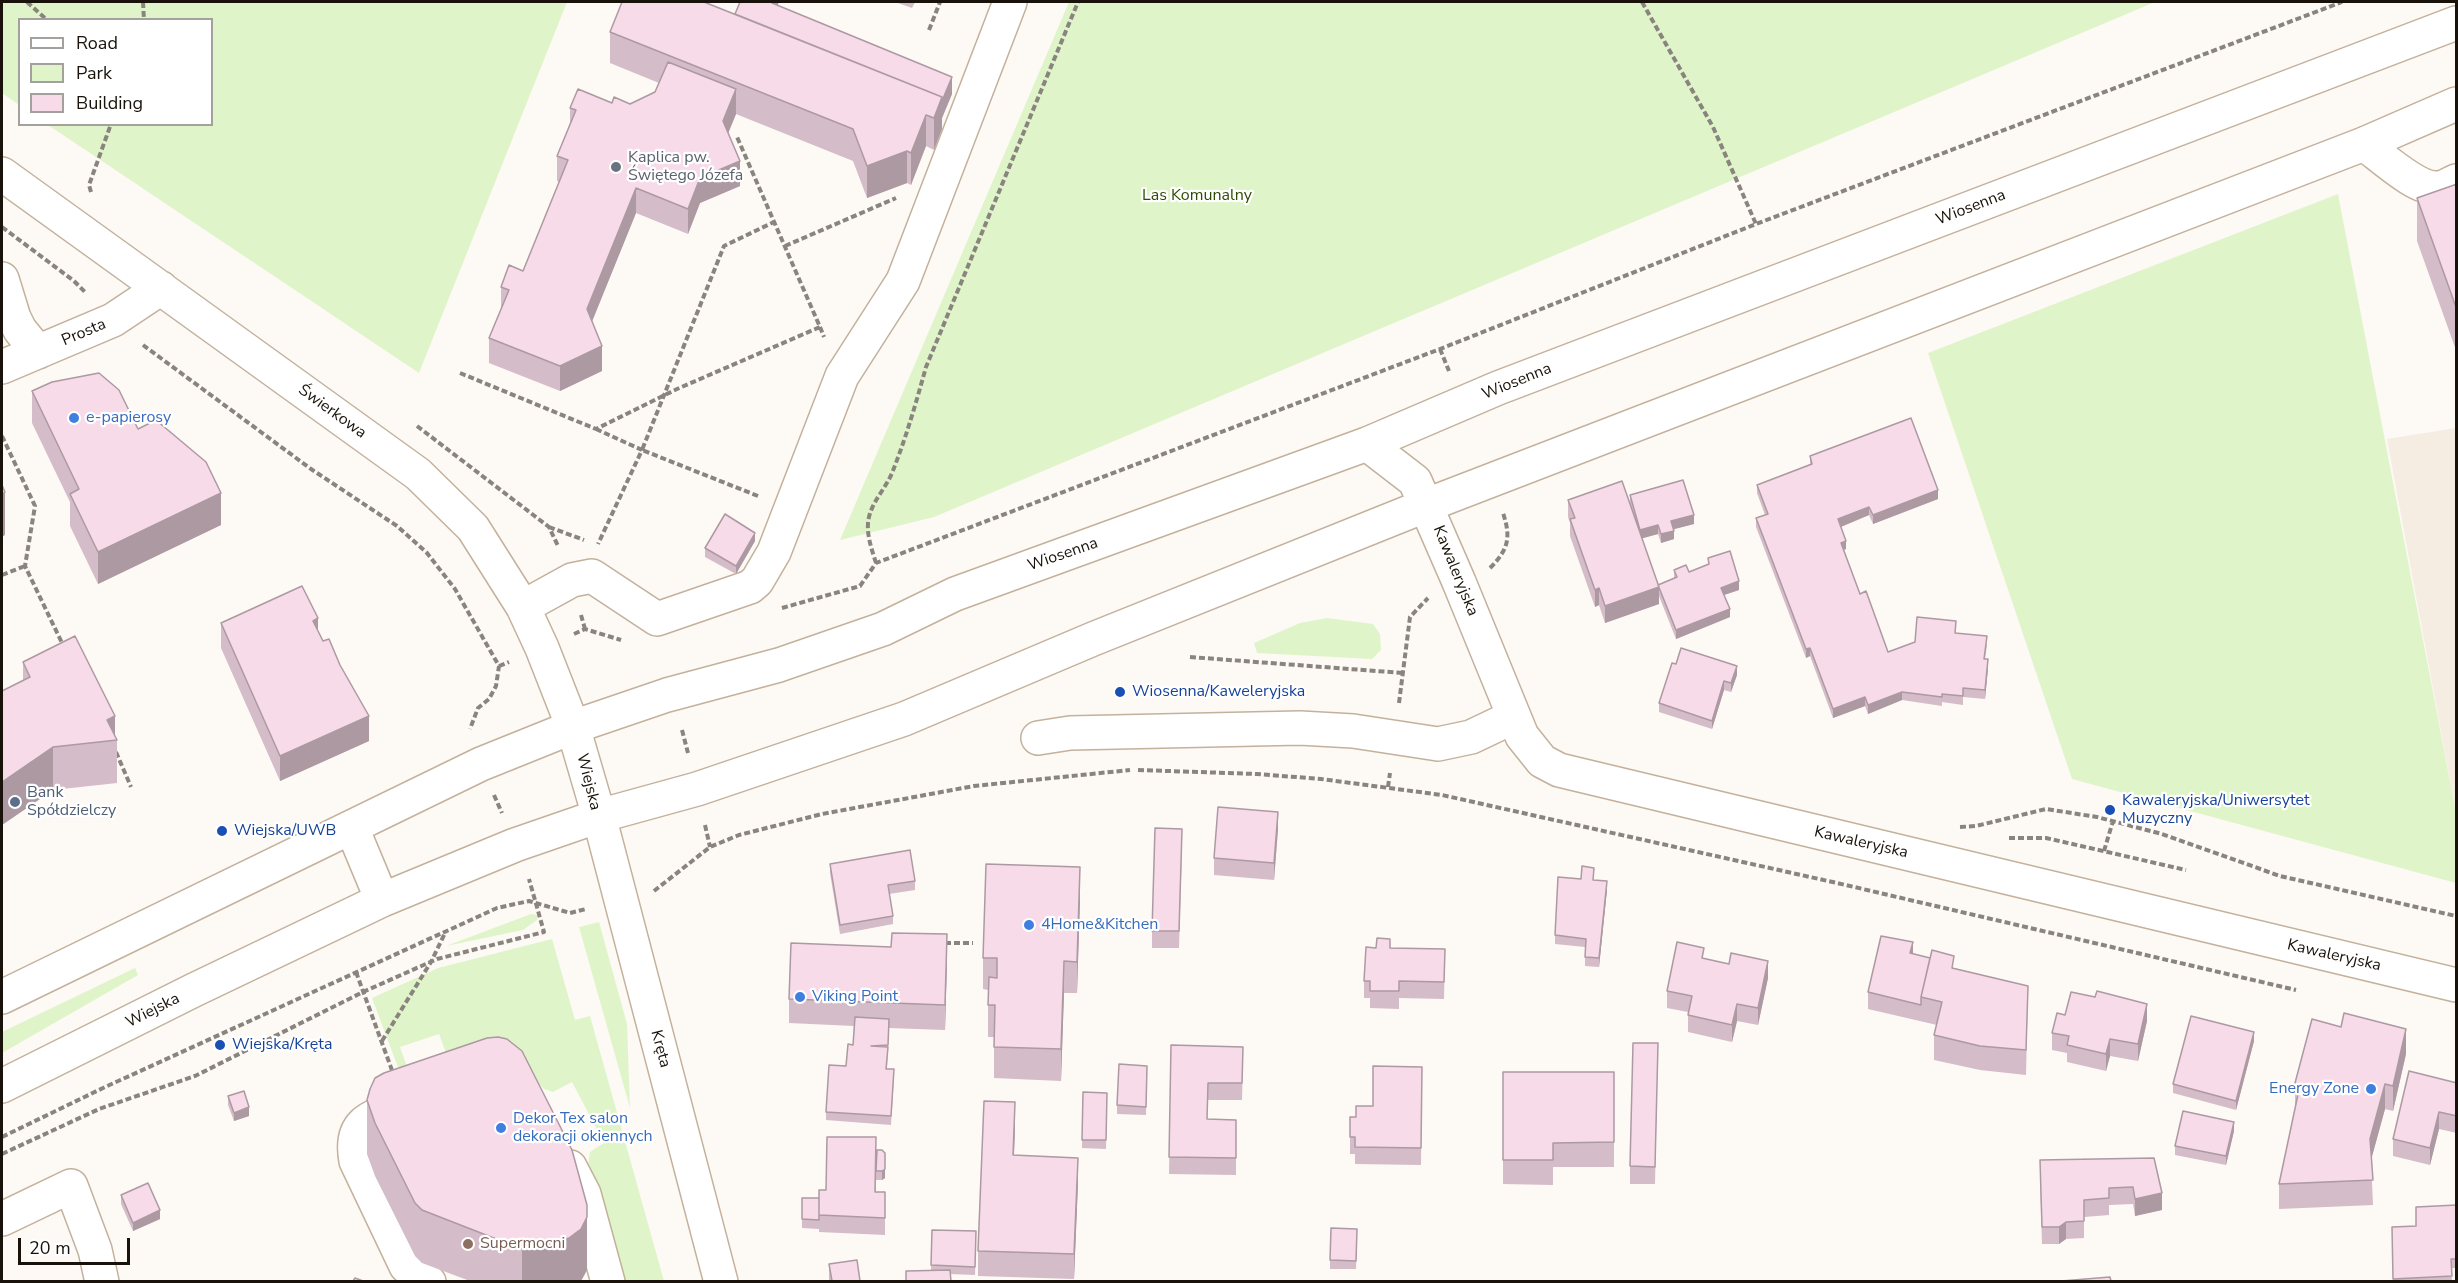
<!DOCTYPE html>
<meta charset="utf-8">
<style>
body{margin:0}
#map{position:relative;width:2458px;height:1283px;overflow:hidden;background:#fdf9f5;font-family:"Nunito Sans",sans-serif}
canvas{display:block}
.frame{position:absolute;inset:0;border:3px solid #18120a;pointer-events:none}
.legend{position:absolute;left:18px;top:18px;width:195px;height:108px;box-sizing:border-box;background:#fff;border:2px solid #a3a09d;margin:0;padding:8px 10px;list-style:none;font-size:18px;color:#18120a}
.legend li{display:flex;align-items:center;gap:12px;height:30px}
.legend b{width:30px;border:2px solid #a3a09d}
.scale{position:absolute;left:18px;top:1238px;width:112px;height:27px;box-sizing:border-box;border:3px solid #18120a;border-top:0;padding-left:8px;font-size:18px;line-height:21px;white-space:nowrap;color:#18120a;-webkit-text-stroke:4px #fff;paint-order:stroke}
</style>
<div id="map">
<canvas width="2458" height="1283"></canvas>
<div class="frame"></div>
<ul class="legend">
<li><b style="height:8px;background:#fff"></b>Road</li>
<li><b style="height:16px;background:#dff5c9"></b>Park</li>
<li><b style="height:16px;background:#f7dbe8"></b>Building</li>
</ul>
<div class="scale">20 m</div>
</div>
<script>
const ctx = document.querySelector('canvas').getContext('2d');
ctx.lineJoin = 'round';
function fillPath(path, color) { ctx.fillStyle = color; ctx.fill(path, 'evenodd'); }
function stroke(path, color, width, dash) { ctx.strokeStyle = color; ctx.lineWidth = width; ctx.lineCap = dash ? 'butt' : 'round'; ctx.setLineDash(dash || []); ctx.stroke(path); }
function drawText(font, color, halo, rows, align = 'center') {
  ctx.font = font + ' "Nunito Sans",sans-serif'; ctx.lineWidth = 4.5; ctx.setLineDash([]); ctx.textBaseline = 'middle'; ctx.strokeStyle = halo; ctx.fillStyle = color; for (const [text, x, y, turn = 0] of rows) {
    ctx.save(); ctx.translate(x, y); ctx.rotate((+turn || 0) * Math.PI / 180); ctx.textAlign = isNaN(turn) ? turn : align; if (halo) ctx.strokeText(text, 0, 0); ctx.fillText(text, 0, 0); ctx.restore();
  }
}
fillPath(new Path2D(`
 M2456,428V813L2387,439Z`), '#f6ede2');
fillPath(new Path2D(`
 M2,2H567L419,373L48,125L212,124V20H20L19,105L2,93Z
 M1069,2H2155L934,517L840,540Z
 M2338,194L2456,813V883L2072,779L1928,353Z
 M1327,618L1373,624L1380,634L1381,650L1372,659L1257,653L1254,643L1300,623Z
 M531,914L538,915L537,920L523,930L446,946Z
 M599,922L627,1024L630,1108L579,927Z
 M552,939L575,1020L590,1016L664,1281H621L588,1165L590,1152L604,1143L572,1082L553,1092L544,1089L527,1071L449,1061L439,1034L400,1047L410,1075L402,1078L372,998L438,968Z
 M135,968L138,975L2,1053V1032Z`), '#dff5c9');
const minor = new Path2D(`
 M2364,144C2382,157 2417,190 2438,188C2444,188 2451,183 2456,181
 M2,174L418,474L473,528L523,607L542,648L573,727L599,816L721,1282
 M2,279L14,318L20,330L38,352
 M2,367L113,320L161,288
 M1367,444L1415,481L1459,582L1522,736L1542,761L1559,770L2456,985
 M523,607L572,580L592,576L657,619L750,587L757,581L774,552L842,376L903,281L1010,2
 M1038,738L1070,733L1300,728L1353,731L1438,744L1471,737L1513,717
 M409,1104C375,1116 348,1118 356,1161L406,1266L420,1278L429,1282
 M570,1167L584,1194L608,1282
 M2,1219L71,1186L95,1250L102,1282`);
const major = new Path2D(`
 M352,828L382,900
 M2,997L481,764L573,727L667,695L779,665L883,629L955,594L1367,444L1498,388L2456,23
 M2,1086L194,990L382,900L515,845L599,816L697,789L904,719L1093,639L1427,505L2364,144L2456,104`);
stroke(minor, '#c3b19c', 36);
stroke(major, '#c3b19c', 36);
stroke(new Path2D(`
 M27,2L47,20
 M143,2L144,20
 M1642,2L1713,127L1756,224
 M929,30L940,2
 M91,192L89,185L111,124
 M2,227L74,281L86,293
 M785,246L896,198
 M820,327L824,337
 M143,345L311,469L397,526L427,553L455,589L499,666L496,686L489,699L478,708L470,729
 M1440,349L1449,371
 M460,373L596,429L677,389L820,327L737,137
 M417,426L549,527L558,546
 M596,429L642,450L598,544
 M2,436L35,506L25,566L63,645
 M758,496L642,450L724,246L774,222
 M549,527L584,540
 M876,563C872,550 867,537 868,523C870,503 885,490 892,473C906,438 916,403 926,367L1078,2
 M1490,568C1509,549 1511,537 1503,513
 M2,575L25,566
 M782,608L860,586L876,563L1440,349L1756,224L2342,2
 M581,615L585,629
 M574,634L585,629L621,640
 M1190,657L1403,673
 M499,666L509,662
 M1399,703L1410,617L1428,598
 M682,730L688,753
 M116,752L131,787
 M1138,770L1257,774L1321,779L1442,795L1837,883L2296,990
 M1388,787L1390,773
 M494,795L502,813
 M705,825L710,847
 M1960,827L1976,826L2046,809L2097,817L2162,834L2280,876L2456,916
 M2009,838H2046L2186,870
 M2104,851L2113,821
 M654,891L710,847L739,835L822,814L974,786L1130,770
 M945,943H973
 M356,972L393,1073
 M382,1041L431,962L446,931
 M2,1137L103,1088L497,908L529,901L570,913L586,909
 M2,1154L99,1109L195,1076L363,992L437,959L544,932L529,879`), '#89847e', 4, [6, 3]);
stroke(minor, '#fff', 33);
stroke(major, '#fff', 33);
fillPath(new Path2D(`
 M895,2H915L912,8Z
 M778,6L952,94L942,118V129L934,150L926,146L911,185L907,183L867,198L853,161L736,114L728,133L740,186L700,203L688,234L636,213L592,321L602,371L560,391L489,363V338L501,311V287L523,271L559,182L557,181V156L570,123V108L612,103L630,104L655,92L659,83L610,63V32L735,14Z
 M2457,184V353L2417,241V198Z
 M32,391L138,429L221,525L98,584L70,526V502L32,423Z
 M1810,456L1938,499L1873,524L1869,515L1841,527L1846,549L1844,550L1860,594L1888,652L1956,633L1987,645L1985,659L1988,668L1985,699L1963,697V705L1942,702V706L1902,700L1868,714L1865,706L1833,718L1810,656L1806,658L1756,527V518L1765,515L1757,493V485L1810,464Z
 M1630,495L1694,524L1673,529L1674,539L1661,543L1658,534L1642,538L1658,585L1674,579V570L1689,572L1708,565V558L1739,590L1724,595L1730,617L1676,639L1659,596V604L1605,623L1599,605L1595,607L1570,536V523L1568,517V500L1630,504Z
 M755,541L736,574L705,557V548Z
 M221,623L318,632L323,641L340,665L369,741L280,781L221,648Z
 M23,662L115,736L117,740V783L53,790L2,825V691L23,680Z
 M1737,675L1731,692L1724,690L1712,729L1659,712V703Z
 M1278,829L1274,880L1214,875V858Z
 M1182,846L1179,948H1152V931Z
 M830,864L915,881V890L889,894L893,916V924L840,934L830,873Z
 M1594,880L1607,890L1599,967L1585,966V947L1555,944V935Z
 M1080,899L1077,993H1064L1061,1081L994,1078V1037H988V990L983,989V958Z
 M1390,948L1445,949L1444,999L1399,998V1009L1370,1008V998H1364V981Z
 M1913,954L1954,968L2028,986L2026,1075L1980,1070L1934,1060V1035L1937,1025L1868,1009V992Z
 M1704,958L1768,978L1758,1025L1737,1021L1732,1042L1688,1032V1012L1667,1008V991Z
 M947,959L945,1030L889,1028L887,1069L894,1078L891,1125L826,1120V1112L846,1066L853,1045L854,1026L789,1023V999Z
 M2065,1015L2147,1021L2138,1061L2110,1056L2106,1071L2067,1062V1053L2052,1050V1033Z
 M2254,1041L2236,1110L2173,1093V1084Z
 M1658,1043L1655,1184H1630V1166Z
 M1171,1045L1243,1064L1242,1100H1208L1207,1119L1236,1120V1175L1169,1174Z
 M2406,1054L2393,1111L2385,1109L2371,1159L2373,1205L2279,1209V1184L2295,1108V1083Z
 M1147,1066L1146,1115L1117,1114V1105Z
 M1422,1067L1421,1165L1355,1164V1154H1350V1117H1356L1373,1106Z
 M1503,1072H1614V1167H1553V1185L1503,1184Z
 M2457,1083V1133L2439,1129L2430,1165L2393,1156V1139Z
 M1083,1092L1107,1093L1106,1149L1082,1148Z
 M228,1096L249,1116L234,1121L228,1105Z
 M367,1100L587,1258V1270L581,1281H470L422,1263L415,1256L375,1176L367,1154Z
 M1015,1127L1014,1155L1078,1183L1074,1279L978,1276V1251Z
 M2234,1131L2226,1165L2175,1155V1146Z
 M876,1156L885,1178L882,1180H876V1192H885V1235L819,1232V1229L802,1228V1198H819L826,1190Z
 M2154,1158L2162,1210L2135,1216L2133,1204L2109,1205V1215L2084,1217V1238L2066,1239L2059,1244H2042L2040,1178Z
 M121,1195L160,1219L133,1231L121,1204Z
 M2457,1205V1268H2451L2452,1281H2393L2392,1227L2416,1226Z
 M1357,1229L1356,1269H1330V1260Z
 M932,1230L976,1231L975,1275L950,1274L931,1270Z
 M829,1264L860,1281H829Z`), '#d4bcc8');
fillPath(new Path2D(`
 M772,2H779L772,20Z
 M952,77V94L942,118V129L934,150V118L942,97Z
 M736,89V114L723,146V121Z
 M926,115V146L911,185V153Z
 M907,151V183L867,198V166Z
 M740,161V186L700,203L688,234V209L700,178Z
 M636,188V213L587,334V309Z
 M602,346V371L560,391V366Z
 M1938,490V499L1873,524V515Z
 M5,492V535L2,537V494Z
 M221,493V525L98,584V552Z
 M1869,507V515L1838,528V519Z
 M1694,515V524L1671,530V521Z
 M1658,525V534L1640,539V530Z
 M1674,531V539L1661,543V534Z
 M755,533V541L736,574V566Z
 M1846,541V549L1841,551V543Z
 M1739,581V590L1721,596V588Z
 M1659,587V604L1605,623V606Z
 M1599,588V605L1595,607V590Z
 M1730,609V617L1676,639V630Z
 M318,618V643L313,621Z
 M1810,648V656L1806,658V649Z
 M1988,659V668L1985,699V690Z
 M1737,666V675L1731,692V683Z
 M1724,681V690L1712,729V721Z
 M1902,692V700L1868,714V705Z
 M1865,697V706L1833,718V709Z
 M115,716V740L107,720Z
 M369,716V741L280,781V756Z
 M53,747V790L2,825V782Z
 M1278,812V829L1274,880V863Z
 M1080,867V899L1077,993V962Z
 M1607,881V890L1599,967V958Z
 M947,934V959L945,1030V1005Z
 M1913,942V959L1910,953Z
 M1064,961V993L1061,1081V1049Z
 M1768,961V978L1758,1025V1008Z
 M1737,1004V1021L1732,1042V1025Z
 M2147,1004V1021L2138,1061V1044Z
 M2406,1029V1054L2393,1111V1086Z
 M2254,1032V1041L2236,1110V1101Z
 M2110,1039V1056L2106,1071V1054Z
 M2385,1084V1109L2370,1164V1139Z
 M1015,1102V1127L1013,1180V1155Z
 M249,1107V1116L234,1121V1113Z
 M2439,1112V1129L2430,1165V1148Z
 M2234,1122V1131L2226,1165V1156Z
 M1078,1158V1183L1074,1279V1254Z
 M885,1161V1178L882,1180V1171Z
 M2162,1193V1210L2135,1216V1199Z
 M587,1205V1270L581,1281H522V1249Z
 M160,1210V1219L133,1231V1223Z
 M2066,1222V1239L2059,1244V1227Z`), '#ad99a2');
const building = new Path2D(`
 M622,2H704L942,97L934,118L926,115L911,153L907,151L867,166L853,129L610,32Z
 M740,2H772V3L952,77L942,101V97L735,14Z
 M668,62L736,89L723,121L740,161L700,178L688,209L636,188L587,309L602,346L560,366L489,338L509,290L501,287L509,265L523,271L568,160L557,156L576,110L570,108L578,89L612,103L614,97L630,104L655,92Z
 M2457,184V310L2417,198Z
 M99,373L119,390L138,429L156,420L206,462L221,493L98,552L70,494L79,489L32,391L52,382Z
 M1911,418L1938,490L1873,515L1869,507L1838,519L1846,541L1841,543L1860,594L1866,591L1888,652L1915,642L1917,617L1956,621L1955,633L1987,636L1984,659H1988L1985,690L1963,688V696L1942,694V697L1902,692L1868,705L1865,697L1833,709L1810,648L1806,649L1756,518L1768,514L1757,485L1812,464L1810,456Z
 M1683,480L1694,515L1671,521L1674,531L1661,534L1658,525L1640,530L1630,495Z
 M1622,481L1659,587L1605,606L1599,588L1595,590L1570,519L1575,518L1568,500Z
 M2,485L5,492L2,494Z
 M725,514L755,533L736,566L705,548Z
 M1730,551L1739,581L1721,588L1730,609L1676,630L1658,585L1677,577L1674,570L1686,565L1689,572L1709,564L1708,558Z
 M302,586L318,618L313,621L323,641L329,639L340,665L369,716L280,756L221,623Z
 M75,636L115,716L107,720L117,740L53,747L2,782V691L30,677L23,662Z
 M1681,648L1737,666L1731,683L1724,681L1712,721L1659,703L1672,663L1676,664Z
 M1218,807L1278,812L1274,863L1214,858Z
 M1155,828L1182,829L1179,931H1152Z
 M910,850L915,881L888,885L893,916L840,925L830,864Z
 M986,864L1080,867L1077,962L1064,961L1061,1049L994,1047L995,1005H988L989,977L997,978V958H983Z
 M1582,866L1594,868L1593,880L1607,881L1599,958L1585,957L1586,939L1555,935L1558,877L1581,879Z
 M892,933L947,934L945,1005L789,999L791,943L891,947Z
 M1881,936L1913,942L1910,953L1930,958L1921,997V1005L1868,992Z
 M1377,938L1390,939V948L1445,949L1444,982L1399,981V991H1370V981H1364L1366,947L1376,948Z
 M1677,942L1704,948L1702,958L1729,964L1731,953L1768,961L1758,1008L1737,1004L1732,1025L1688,1015L1692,996L1667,991Z
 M1932,950L1954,956L1952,968L2028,986L2026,1050L1980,1046L1934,1035L1942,1002L1921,997Z
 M2097,991L2147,1004L2138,1044L2110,1039L2106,1054L2067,1045L2069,1036L2052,1033L2057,1013L2065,1015L2071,992L2095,997Z
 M2344,1013L2406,1029L2393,1086L2385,1084L2370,1139L2373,1180L2279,1184L2300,1085L2295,1083L2312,1019L2341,1027Z
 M2191,1016L2254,1032L2236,1101L2173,1084Z
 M855,1017L889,1019L888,1045L871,1046L888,1047L886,1069H894L891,1116L826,1112L829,1065L846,1066L848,1044L853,1045Z
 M498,1037L507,1039L522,1051L572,1150L587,1205V1217L581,1229L569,1238L522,1249L422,1210L415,1203L375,1123L367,1100L370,1089L375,1078L384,1073L487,1038Z
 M1633,1043H1658L1655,1167L1630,1166Z
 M1171,1045L1243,1047L1242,1083H1208L1207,1119L1236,1120V1158L1169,1157Z
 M1119,1064L1147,1066L1146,1107L1117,1105Z
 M1373,1066L1422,1067L1421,1148L1355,1147V1137H1350V1117H1356V1106H1373Z
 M2409,1071L2457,1083V1116L2439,1112L2430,1148L2393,1139Z
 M1503,1072H1614V1142L1553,1143V1160H1503Z
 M244,1091L249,1107L234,1113L228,1096Z
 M1083,1092L1107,1093L1106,1140H1082Z
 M984,1101L1015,1102L1013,1155L1078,1158L1074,1254L978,1251Z
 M2183,1111L2234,1122L2226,1156L2175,1146Z
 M827,1137H876L875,1192H885V1218L819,1215V1190H826Z
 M877,1150H882L885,1153V1169L882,1171H876Z
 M2154,1158L2162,1193L2135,1199L2133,1187L2109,1188V1198L2084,1200V1221L2066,1222L2059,1227H2042L2040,1160Z
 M148,1183L160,1210L133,1223L121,1195Z
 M802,1198H819V1220L802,1219Z
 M2457,1205V1259H2451L2452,1276L2393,1279L2392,1227L2416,1226V1207Z
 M1331,1228L1357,1229L1356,1261L1330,1260Z
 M932,1230L976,1231L975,1267L931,1265Z
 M857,1260L860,1281H832L829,1264Z
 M950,1270L951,1281H906V1271Z
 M2110,1277L2111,1281H2061Z
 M355,1278L363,1281H353Z`);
fillPath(building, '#f7dbe8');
stroke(building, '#ad99a2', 1.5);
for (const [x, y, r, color] of [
 [616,167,6,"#6b7280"],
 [74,418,6,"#3f7fe0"],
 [1120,692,6,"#1a4fb4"],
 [15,802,6,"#5c6f8a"],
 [2110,810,6,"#1a4fb4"],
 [222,831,6,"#1a4fb4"],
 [1029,925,6,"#3f7fe0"],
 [800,997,6,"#3f7fe0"],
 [220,1045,6,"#1a4fb4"],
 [2371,1089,6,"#3f7fe0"],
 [501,1128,6,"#3f7fe0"],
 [468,1244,6,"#8d6e63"]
]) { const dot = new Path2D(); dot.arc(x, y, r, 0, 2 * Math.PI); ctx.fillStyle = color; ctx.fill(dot); stroke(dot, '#fff', 2); }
drawText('16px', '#5b616d', '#fff', [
 ["Kaplica pw.",628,158],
 ["Świętego Józefa",628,176]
], 'left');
drawText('16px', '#304a03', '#fff', [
 ["Las Komunalny",1197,196]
]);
drawText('16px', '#18120a', '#fff', [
 ["Wiosenna",1971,208,-21],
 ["Prosta",84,333,-23],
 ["Wiosenna",1517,382,-22],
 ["Świerkowa",332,412,36],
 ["Wiosenna",1063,555,-19],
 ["Kawaleryjska",1455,571,68],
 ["Wiejska",588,782,76],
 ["Kawaleryjska",1861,843,13],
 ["Kawaleryjska",2334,956,13],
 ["Wiejska",153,1011,-27],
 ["Kręta",660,1049,75]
]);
drawText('16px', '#366cbe', '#fff', [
 ["e-papierosy",86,418],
 ["4Home&Kitchen",1041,925],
 ["Viking Point",812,997],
 ["Energy Zone",2359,1089,"right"],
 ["Dekor Tex salon",513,1119],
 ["dekoracji okiennych",513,1137]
], 'left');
drawText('16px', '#164399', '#fff', [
 ["Wiosenna/Kaweleryjska",1132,692],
 ["Kawaleryjska/Uniwersytet",2122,801],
 ["Muzyczny",2122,819],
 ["Wiejska/UWB",234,831],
 ["Wiejska/Kręta",232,1045]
], 'left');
drawText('16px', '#4e5e75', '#fff', [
 ["Bank",27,793],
 ["Spółdzielczy",27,811]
], 'left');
drawText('16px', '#785e54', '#fff', [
 ["Supermocni",480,1244]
], 'left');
</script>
